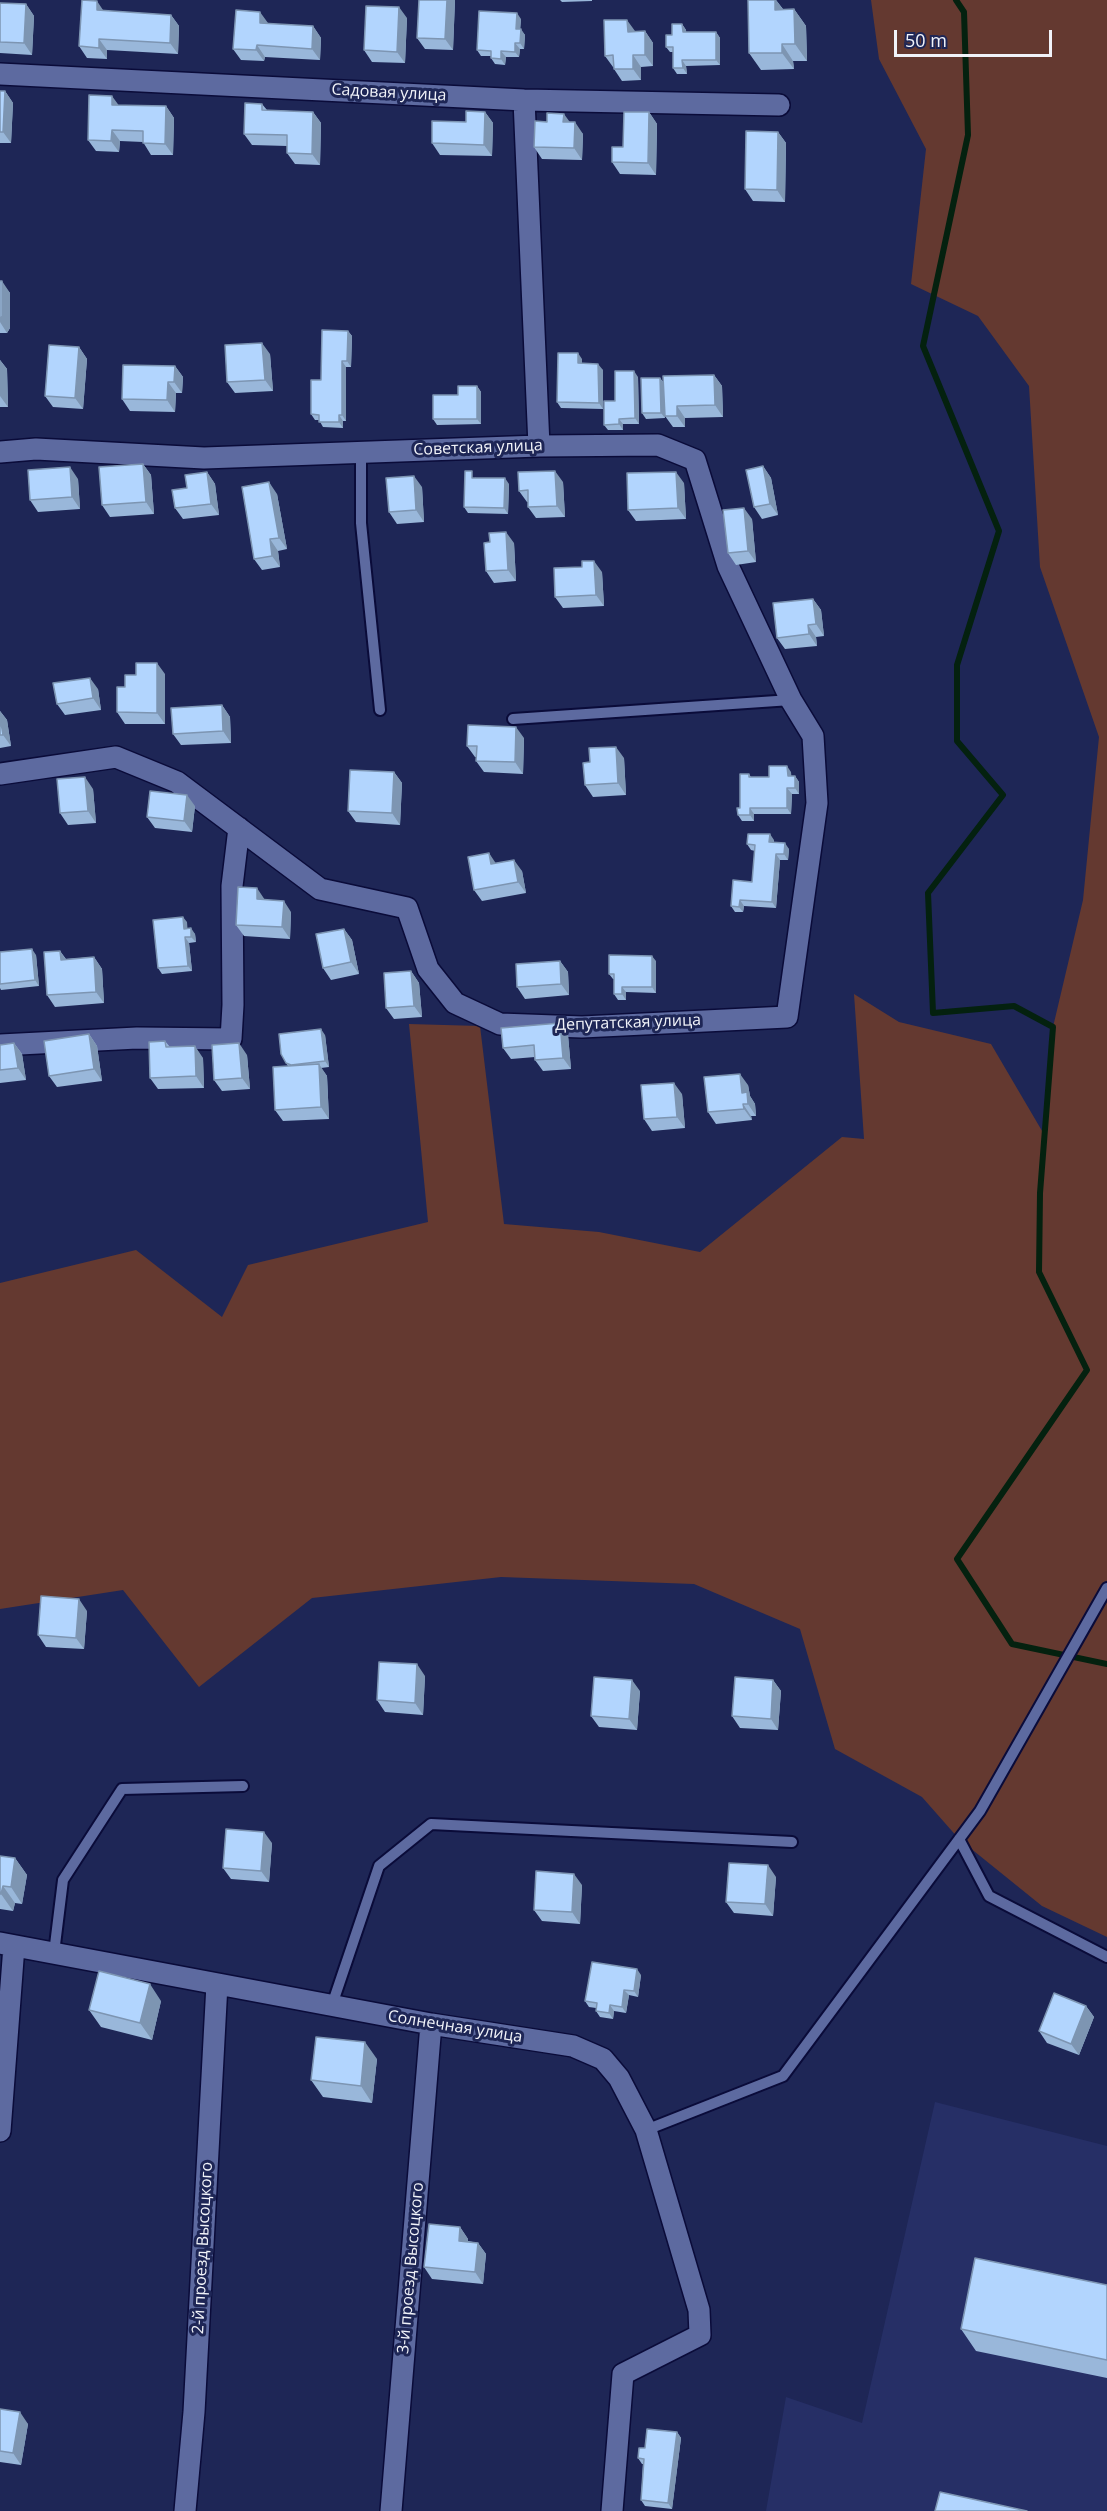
<!DOCTYPE html>
<meta charset="utf-8">
<style>
body{margin:0}
#map{position:relative;width:1107px;height:2511px;overflow:hidden;background:#1e2656;font-family:"Open Sans",sans-serif}
canvas{display:block}
.scale{position:absolute;left:894px;top:30px;width:158px;height:27px;box-sizing:border-box;border:3px solid #f1f3f9;border-top:0;padding-left:8px;font-size:18px;line-height:21px;white-space:nowrap;color:#f1f3f9;-webkit-text-stroke:4px #1e2656;paint-order:stroke}
</style>
<div id="map">
<canvas width="1107" height="2511"></canvas>
<div class="scale">50 m</div>
</div>
<script>
const ctx = document.querySelector('canvas').getContext('2d');
ctx.lineJoin = 'round';
function fillPath(path, color) { ctx.fillStyle = color; ctx.fill(path, 'evenodd'); }
function stroke(path, color, width, dash) { ctx.strokeStyle = color; ctx.lineWidth = width; ctx.lineCap = dash ? 'butt' : 'round'; ctx.setLineDash(dash || []); ctx.stroke(path); }
function drawText(font, color, halo, rows, align = 'center') {
  ctx.font = font + ' "Open Sans",sans-serif'; ctx.lineWidth = 6; ctx.setLineDash([]); ctx.textBaseline = 'middle'; ctx.strokeStyle = halo; ctx.fillStyle = color; for (const [text, x, y, turn = 0] of rows) {
    ctx.save(); ctx.translate(x, y); ctx.rotate((+turn || 0) * Math.PI / 180); ctx.textAlign = isNaN(turn) ? turn : align; if (halo) ctx.strokeText(text, 0, 0); ctx.fillText(text, 0, 0); ctx.restore();
  }
}
fillPath(new Path2D(`
 M935,2102L1107,2146V2511H766L786,2397L862,2423Z`), '#262f66');
fillPath(new Path2D(`
 M871,0H1107V1937L1042,1906L959,1839L922,1797L835,1749L800,1629L694,1584L501,1577L312,1598L199,1687L123,1590L0,1609V1283L136,1250L222,1317L248,1265L428,1222L409,1024L480,1026L504,1224L599,1232L700,1252L842,1137L864,1139L854,994L899,1022L991,1044L1045,1136L1053,1027L1083,900L1099,737L1040,567L1029,386L978,316L911,284L926,149L879,59Z`), '#643930');
stroke(new Path2D(`
 M956,0L964,12L968,135L923,346L999,531L957,665V741L1003,795L928,893L933,1013L1014,1006L1053,1027L1040,1193L1039,1272L1087,1370L957,1559L1012,1644L1107,1664`), '#04210f', 6);
const lane = new Path2D(`
 M361,452V523L380,710
 M513,719L791,700
 M959,1839L989,1896L1107,1957
 M54,1953L63,1880L122,1789L243,1786
 M332,2005L379,1866L431,1824L792,1842
 M646,2130L783,2076L980,1811L1107,1588`);
const street = new Path2D(`
 M0,74L524,100L779,105
 M524,100L539,446
 M0,452L36,449L204,458L539,446L658,445L695,460L728,566L791,700L813,736L817,803L787,1017L582,1027L500,1024L455,1003L428,969L407,908L320,889L177,782L116,757L0,774
 M0,1045L137,1038L231,1039L233,1005L232,886L239,828
 M0,1943L431,2024L573,2046L603,2059L619,2078L646,2130L699,2310L700,2335L623,2374L612,2511
 M0,2131L14,1946
 M185,2511L194,2412L217,1984
 M391,2511L431,2024`);
stroke(lane, '#0a0b39', 14);
stroke(street, '#0a0b39', 24);
stroke(lane, '#5d6aa0', 10);
stroke(street, '#5d6aa0', 21);
fillPath(new Path2D(`
 M419,0H455L453,50L425,49L417,38Z
 M560,0H592V1L562,2Z
 M748,0H776L783,9H794L806,26L807,61H793L794,69L761,70L749,53Z
 M0,3L26,4L34,16L32,55L0,53Z
 M104,11L171,15L179,26L178,54L107,50V59L87,58L79,46Z
 M407,18L405,63L372,62L364,50Z
 M521,19L520,29L525,35L524,49H520L519,57H506L505,65L495,64L491,58V56H481L477,50Z
 M268,24L313,26L321,38L320,60L265,57L264,61L241,60L233,49Z
 M682,24L686,30V32H716L720,38V65L686,66L687,74H677L673,68V52H670L666,47L672,35Z
 M635,31H645L653,43V66L641,67V80L622,81L614,69V67H613L605,56Z
 M0,91H5L13,103L11,143H0Z
 M262,104L267,110L313,112L321,123L320,165L295,164L287,153V146L252,145L244,134Z
 M119,105L166,106L174,118L173,155H151L143,142L120,141L119,152L96,151L88,140Z
 M485,112L493,123L492,156L440,155L432,143Z
 M649,112L657,124L656,175L620,174L612,162L623,147Z
 M570,122L583,134L582,160L542,159L534,147Z
 M778,132L786,143L785,202L753,201L745,189Z
 M0,281L10,293V328L7,333H0Z
 M348,331L352,336L351,367H346V421H343V428L323,427L319,420H315L311,414L321,380Z
 M79,347L87,359L83,409L53,407L45,396Z
 M270,354L273,391L235,393L227,382Z
 M582,359V364L603,370V409L561,408L557,402Z
 M0,360L7,369L8,407H0Z
 M175,366L183,377L182,393H176L175,412L130,411L122,399Z
 M714,375L722,386L723,417L685,418V427H673L665,416V418L646,419L642,413L660,378L664,383Z
 M638,377L639,424H623V430H608L604,425L615,401Z
 M477,386L481,392V424L437,425L433,419L458,395Z
 M143,464L151,475L154,514L110,517L102,505Z
 M763,466L771,478L778,515L762,519L754,507Z
 M207,472L215,484L219,515L183,519L175,508L187,488Z
 M476,477V478L509,484L508,514L468,513L464,507Z
 M78,479L80,509L38,512L30,500Z
 M563,482L565,517L536,518L528,507V502H527L519,491Z
 M684,483L686,519L636,521L628,510Z
 M422,487L424,522L397,524L389,512Z
 M277,494L287,549L278,551L280,567L262,570L254,559Z
 M752,519L756,562L736,565L728,553Z
 M514,543L516,581L494,583L486,571Z
 M602,572L604,606L563,608L555,597Z
 M813,599L821,610L824,636L816,637L817,646L785,649L777,638Z
 M165,674V724H125L117,712L125,687Z
 M98,689L101,710L65,715L57,704Z
 M222,705L230,717L231,743L181,745L173,734Z
 M0,711L7,720L11,746L0,748Z
 M524,738L523,774L484,772L476,761V757H475L467,746Z
 M624,758L626,795L593,797L585,785L590,762Z
 M394,772L402,783L400,825L356,822L348,811Z
 M791,772V776H795L799,782V794H792L791,814H754V821H742L738,815L749,774L751,777H769Z
 M93,789L96,823L68,825L60,813Z
 M195,806L192,832L155,828L147,817Z
 M774,840V842L789,849L788,860H780L776,908L744,906L743,912H735L731,906L752,882L755,851L751,850L747,844Z
 M496,863L522,871L526,893L482,901L474,890Z
 M291,912L290,939L244,936L236,925Z
 M187,922V928L195,934L196,942L189,943L192,971L162,974L158,968Z
 M344,929L352,940L359,974L331,980L323,968Z
 M60,951L66,959L94,957L102,969L104,1003L55,1007L47,995Z
 M0,952L36,955L39,986L1,990L0,988Z
 M560,961L568,972L569,995L525,999L517,987Z
 M656,961V993L626,992V1000H618L614,994V979H613L609,974Z
 M411,971L419,983L422,1017L394,1019L386,1008Z
 M89,1034L97,1046L102,1081L57,1087L49,1076Z
 M325,1035L329,1067L321,1068L327,1076L329,1119L283,1121L275,1110L288,1066L286,1063Z
 M568,1035L571,1069L543,1071L535,1060V1057L511,1059L503,1048Z
 M165,1041L170,1047L203,1058L204,1088L158,1089L150,1078Z
 M14,1043L22,1054L26,1080L0,1083V1045Z
 M247,1055L250,1089L222,1091L214,1080Z
 M748,1085L750,1096L755,1104L756,1116H751L752,1120L716,1124L708,1112Z
 M682,1094L685,1128L652,1131L644,1119Z
 M87,1611L84,1649L46,1647L38,1635Z
 M425,1676L423,1715L385,1712L377,1700Z
 M773,1680L781,1691L778,1730L740,1728L732,1716Z
 M640,1691L637,1730L599,1727L591,1716Z
 M272,1843L269,1882L231,1879L223,1868Z
 M0,1856L15,1858L27,1875L22,1904L15,1903L13,1911L0,1909Z
 M776,1877L773,1916L734,1913L726,1902Z
 M582,1885L580,1924L542,1921L534,1910Z
 M641,1975L638,1997L629,1995L626,2013L614,2011L613,2019L600,2017L596,2011V2008L589,2007L585,2001Z
 M161,2001L152,2040L101,2027L89,2010Z
 M1086,2006L1094,2017L1079,2055L1047,2043L1039,2031Z
 M377,2059L372,2103L323,2097L311,2080Z
 M460,2227L468,2239V2241L478,2243L486,2254L483,2284L432,2279L424,2267Z
 M1107,2285V2378L976,2351L961,2329Z
 M0,2409L28,2424L21,2465L0,2462Z
 M677,2432L681,2438L672,2509L645,2506L641,2500L643,2464H642L638,2458L645,2448Z`), '#99b7da');
fillPath(new Path2D(`
 M447,0H455L453,50L445,39Z
 M775,0H776L787,15L775,10Z
 M97,1L105,13L97,10Z
 M26,4L34,16L32,55L24,43Z
 M399,7L407,18L405,63L397,52Z
 M794,9L806,26L807,61L795,44Z
 M260,12L268,23H260Z
 M517,13L521,19L520,34L516,29Z
 M171,15L179,26L178,54L170,43Z
 M627,20L635,31L628,32Z
 M682,24L686,30L687,38L683,32Z
 M313,26L321,38L320,60L312,49Z
 M521,29L525,35L524,49L520,43Z
 M645,31L653,43V66L645,55Z
 M716,32L720,38V65L716,60Z
 M99,39L107,50V59L99,48Z
 M515,43L520,49L519,57L515,52Z
 M782,44L793,61L794,69L782,53Z
 M257,45L265,57L264,61L256,50Z
 M501,51L506,57L505,65L501,59Z
 M633,55L641,67V80L633,69Z
 M682,60L686,66L687,74L683,68Z
 M5,91L13,103L11,143L3,132Z
 M112,96L120,107L112,105Z
 M166,106L174,118L173,155L165,144Z
 M313,112L321,123L320,165L312,154Z
 M485,112L493,123L492,156L484,145Z
 M649,112L657,124L656,175L648,163Z
 M564,114L572,125L563,122Z
 M575,122L583,134L582,160L574,148Z
 M112,130L120,141L119,152L111,141Z
 M778,132L786,143L785,202L777,190Z
 M2,281L10,293V328L7,333L0,322Z
 M348,331L352,336L351,367L347,361Z
 M262,343L270,354L273,391L265,380Z
 M79,347L87,359L83,409L75,398Z
 M578,353L582,359V369L578,363Z
 M0,360L7,369L8,407L0,396Z
 M342,361L346,367V421L342,415Z
 M598,364L603,370V409L599,403Z
 M175,366L183,377L182,393L174,382Z
 M634,371L638,377L639,424L635,418Z
 M714,375L722,386L723,417L715,405Z
 M660,378L664,384L665,418L661,413Z
 M168,382L176,393L175,412L167,400Z
 M477,386L481,392V424L477,419Z
 M677,406L685,418V427L677,416Z
 M339,415L343,421V428L339,422Z
 M619,419L623,424V430L619,424Z
 M143,464L151,475L154,514L146,502Z
 M763,466L771,478L778,515L770,504Z
 M70,467L78,479L80,509L72,497Z
 M555,471L563,482L565,517L557,506Z
 M207,472L215,484L219,515L211,504Z
 M676,472L684,483L686,519L678,508Z
 M414,476L422,487L424,522L416,510Z
 M505,478L509,484L508,514L504,508Z
 M269,482L277,494L287,549L279,538Z
 M744,508L752,519L756,562L748,551Z
 M506,532L514,543L516,581L508,570Z
 M270,539L278,551L280,567L272,556Z
 M594,561L602,572L604,606L596,595Z
 M813,599L821,610L824,636L816,624Z
 M808,625L816,637L817,646L809,634Z
 M157,663L165,674V724L157,713Z
 M90,678L98,689L101,710L93,698Z
 M222,705L230,717L231,743L223,731Z
 M0,711L7,720L11,746L3,735L0,717Z
 M516,727L524,738L523,774L515,762Z
 M616,747L624,758L626,795L618,783Z
 M787,766L791,772L792,782L788,776Z
 M394,772L402,783L400,825L392,813Z
 M795,776L799,782V794L795,788Z
 M85,777L93,789L96,823L88,811Z
 M787,788L792,794L791,814L787,808Z
 M187,795L195,806L192,832L184,821Z
 M750,808L754,814V821L750,815Z
 M770,834L774,840L773,848L769,842Z
 M785,843L789,849L788,860L784,854Z
 M489,853L497,865L491,864Z
 M776,854L780,860L776,908L772,902Z
 M514,860L522,871L526,893L518,882Z
 M257,888L265,900L257,899Z
 M740,900L744,906L743,912L739,907Z
 M284,901L291,912L290,939L282,927Z
 M183,917L187,922L188,935L184,929Z
 M191,928L195,934L196,942L191,937Z
 M344,929L352,940L359,974L351,962Z
 M185,937L189,943L192,971L188,966Z
 M32,949L36,955L39,986L35,980Z
 M60,951L68,963L61,960Z
 M652,956L656,961V993L652,987Z
 M94,957L102,969L104,1003L96,992Z
 M560,961L568,972L569,995L561,984Z
 M411,971L419,983L422,1017L414,1006Z
 M622,987L626,992V1000L622,994Z
 M560,1023L568,1035L571,1069L563,1058Z
 M321,1029L325,1035L329,1067L325,1061Z
 M89,1034L97,1046L102,1081L94,1069Z
 M14,1043L22,1054L26,1080L18,1068Z
 M239,1043L247,1055L250,1089L242,1078Z
 M195,1046L203,1058L204,1088L196,1076Z
 M319,1064L327,1076L329,1119L321,1107Z
 M740,1074L748,1085L750,1096L755,1104L756,1116L748,1104L742,1093Z
 M674,1083L682,1094L685,1128L677,1117Z
 M743,1104L751,1116L752,1120L744,1109Z
 M79,1599L87,1611L84,1649L76,1638Z
 M417,1664L425,1676L423,1715L415,1703Z
 M632,1680L640,1691L637,1730L629,1719Z
 M773,1680L781,1691L778,1730L771,1719Z
 M264,1832L272,1843L269,1882L261,1871Z
 M15,1858L27,1875L22,1904L11,1887Z
 M768,1865L776,1877L773,1916L765,1904Z
 M574,1874L582,1885L580,1924L572,1912Z
 M3,1886L15,1903L13,1911L1,1894Z
 M637,1969L641,1975L638,1997L634,1991Z
 M150,1984L161,2001L152,2040L140,2023Z
 M624,1990L629,1995L626,2013L622,2007Z
 M610,2005L614,2011L613,2019L609,2013Z
 M1086,2006L1094,2017L1079,2055L1071,2044Z
 M365,2042L377,2059L372,2103L361,2086Z
 M460,2227L468,2239L467,2252L459,2241Z
 M478,2243L486,2254L483,2284L475,2272Z
 M20,2412L28,2424L21,2465L13,2453Z
 M677,2432L681,2438L672,2509L668,2503Z`), '#7d95b2');
const building = new Path2D(`
 M82,0L97,1V10L171,15L170,43L99,39V48L79,46Z
 M419,0H447L445,39L417,38Z
 M748,0H775V10L794,9L795,44H782V53H749Z
 M0,3L26,4L24,43L0,42Z
 M366,6L399,7L397,52L364,50Z
 M236,10L260,12V23L313,26L312,49L257,45L256,50L233,49Z
 M479,11L517,13L516,29H521L520,43H515V52L501,51V59L491,58V51L477,50Z
 M604,20H627L628,32L645,31V55H633V69H614L613,55L605,56Z
 M672,24H682L683,32H716V60H682L683,68H673V47H666V35H672Z
 M0,91H5L3,132H0Z
 M89,95L112,96V105L166,106L165,144L143,143V131L112,130L111,141L88,140Z
 M245,103L262,104V110L313,112L312,154L287,153V135L244,134Z
 M466,111L485,112L484,145L432,143V121L466,122Z
 M624,112H649L648,163L612,162V147H623Z
 M547,113L564,114L563,122H575L574,148L534,147L535,121L547,122Z
 M746,131L778,132L777,190L745,189Z
 M0,281H2V316L0,320Z
 M322,330L348,331L347,361H342V415H339V422H319V415L311,414V380H321Z
 M262,343L265,380L227,382L225,345Z
 M49,345L79,347L75,398L45,396Z
 M558,353H578V363L598,364L599,403L557,402Z
 M123,365L175,366L174,382H168L167,400L122,399Z
 M615,371H634L635,418L619,419V424L604,425V401H615Z
 M714,375L715,405L677,406V416H665L663,376Z
 M641,378H660L661,413H642Z
 M458,386H477V419H433V395H458Z
 M143,464L146,502L102,505L99,467Z
 M763,466L770,504L754,507L746,470Z
 M70,467L72,497L30,500L28,470Z
 M465,471H472V478H505L504,508L464,507Z
 M555,471L557,506L528,507V490L519,491L518,472Z
 M207,472L211,504L175,508L172,490L187,488L185,475Z
 M676,472L678,508L628,510L627,473Z
 M414,476L416,510L389,512L386,478Z
 M269,482L279,538L270,539L272,556L254,559L242,487Z
 M744,508L748,551L728,553L723,510Z
 M506,532L508,570L486,571L484,543L490,542L489,533Z
 M582,561H594L596,595L555,597L554,568L582,567Z
 M813,599L816,624L808,625L809,634L777,638L773,603Z
 M136,663H157V713L117,712V687H125V675H136Z
 M90,678L93,698L57,704L53,683Z
 M222,705L223,731L173,734L171,708Z
 M0,717L3,735H0Z
 M468,725L516,727L515,762L476,761L477,746H467Z
 M616,747L618,783L585,785L583,763L590,762L589,748Z
 M769,766H787L788,776H795V788H787V808H750V815H738L737,808H740V774H749V777H769Z
 M350,770L394,772L392,813L348,811Z
 M85,777L88,811L60,813L57,779Z
 M150,791L187,795L184,821L147,817Z
 M748,834H770L769,842L785,843L784,854H776L772,902L740,900L739,907L731,906L733,880L752,882L755,845L747,844Z
 M489,853L491,864L514,860L518,882L474,890L468,857Z
 M238,887L257,888V899L284,901L282,927L236,925Z
 M183,917L184,929L191,928V937H185L188,966L158,968L153,920Z
 M344,929L351,962L323,968L316,934Z
 M32,949L35,980L0,984V952Z
 M60,951L61,960L94,957L96,992L47,995L44,952Z
 M609,955L652,956V987H622V994H614V974H609Z
 M560,961L561,984L517,987L516,964Z
 M411,971L414,1006L386,1008L384,973Z
 M560,1023L563,1058L535,1060L534,1045L503,1048L501,1028Z
 M321,1029L325,1061L291,1065L286,1063L281,1054L279,1034Z
 M89,1034L94,1069L49,1076L44,1041Z
 M165,1041L166,1047L195,1046L196,1076L150,1078L149,1042Z
 M14,1043L18,1068L0,1070V1045Z
 M239,1043L242,1078L214,1080L212,1045Z
 M319,1064L321,1107L275,1110L273,1067Z
 M740,1074L742,1093L747,1092L748,1104H743L744,1109L708,1112L704,1077Z
 M674,1083L677,1117L644,1119L641,1085Z
 M41,1596L79,1599L76,1638L38,1635Z
 M379,1662L417,1664L415,1703L377,1700Z
 M594,1677L632,1680L629,1719L591,1716Z
 M735,1677L773,1680L771,1719L732,1716Z
 M226,1829L264,1832L261,1871L223,1868Z
 M0,1856L15,1858L11,1887L3,1886L1,1894H0Z
 M729,1863L768,1865L765,1904L726,1902Z
 M536,1871L574,1874L572,1912L534,1910Z
 M592,1962L637,1969L634,1991L624,1990L622,2007L610,2005L609,2013L596,2011L597,2003L585,2001Z
 M99,1971L150,1984L140,2023L89,2010Z
 M1054,1993L1086,2006L1071,2044L1039,2031Z
 M316,2037L365,2042L361,2086L311,2080Z
 M429,2224L460,2227L459,2241L478,2243L475,2272L424,2267Z
 M975,2258L1107,2285V2360L961,2329Z
 M0,2409L20,2412L13,2453L0,2451Z
 M647,2429L677,2432L668,2503L641,2500L644,2459L638,2458L639,2448H645Z
 M940,2492L1027,2511H935Z`);
fillPath(building, '#b2d5fe');
stroke(building, '#7d95b2', 1.5);
drawText('16px', '#f1f3f9', '#1e2656', [
 ["Садовая улица",389,93,3],
 ["Советская улица",478,448,-2],
 ["Депутатская улица",628,1023,-2],
 ["Солнечная улица",455,2027,9],
 ["2-й проезд Высоцкого",203,2248,-87],
 ["3-й проезд Высоцкого",411,2268,-85]
]);
</script>
